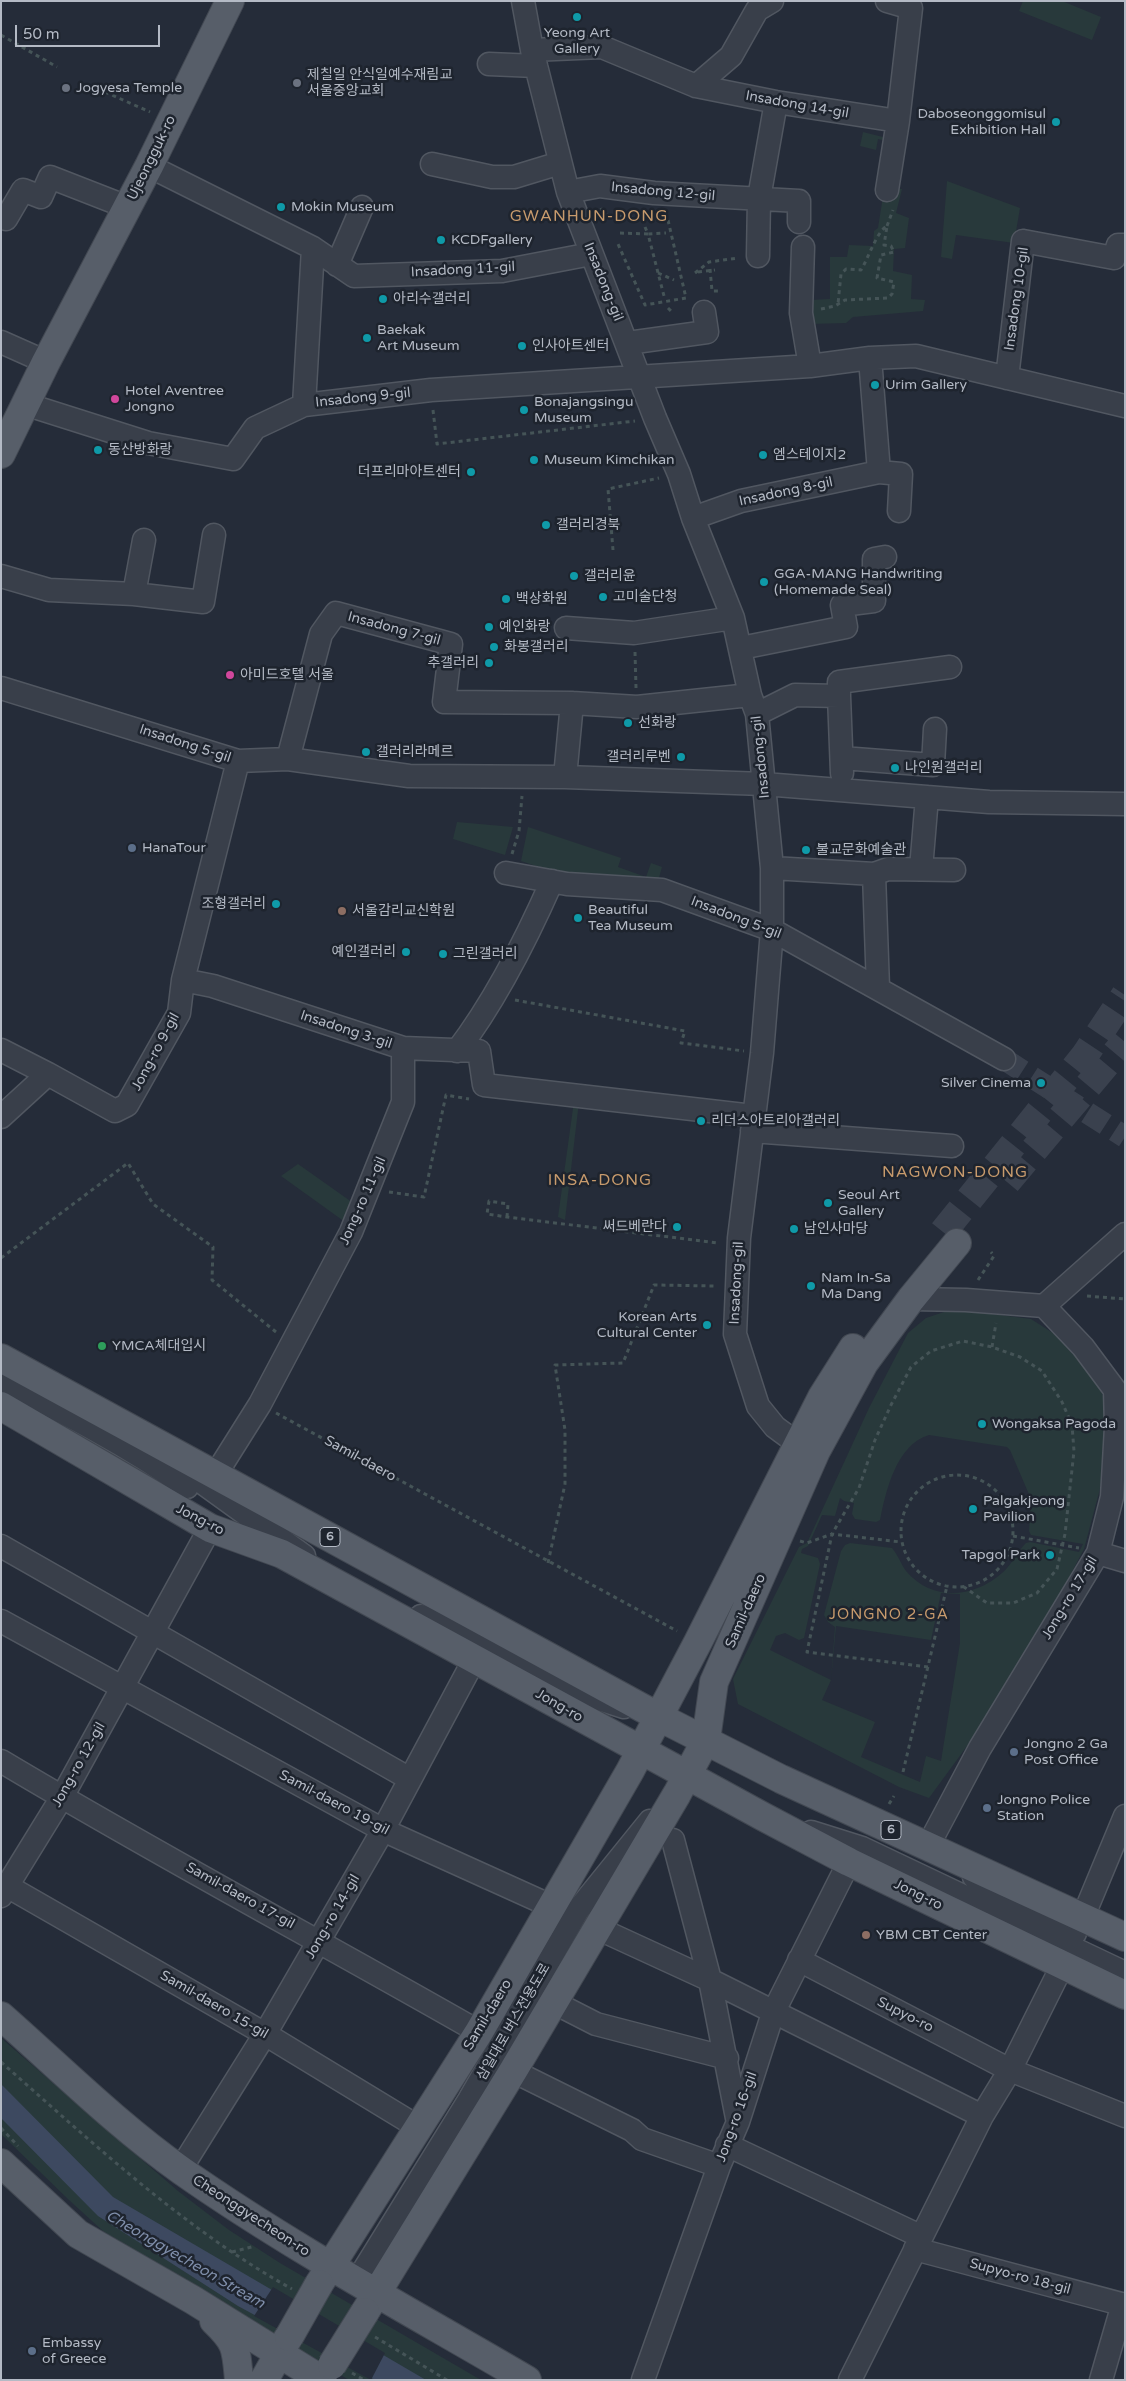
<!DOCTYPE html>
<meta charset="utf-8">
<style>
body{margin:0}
#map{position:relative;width:1126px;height:2381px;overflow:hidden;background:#252c39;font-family:"Varela Round",sans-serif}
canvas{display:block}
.frame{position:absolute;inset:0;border:2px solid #b4bac5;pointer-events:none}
.scale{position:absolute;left:15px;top:25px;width:145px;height:22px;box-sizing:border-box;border:2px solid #b4bac5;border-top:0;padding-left:6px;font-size:15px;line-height:18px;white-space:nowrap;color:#b4bac5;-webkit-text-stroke:4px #1e242e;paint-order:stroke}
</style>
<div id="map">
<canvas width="1126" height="2381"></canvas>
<div class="frame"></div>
<div class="scale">50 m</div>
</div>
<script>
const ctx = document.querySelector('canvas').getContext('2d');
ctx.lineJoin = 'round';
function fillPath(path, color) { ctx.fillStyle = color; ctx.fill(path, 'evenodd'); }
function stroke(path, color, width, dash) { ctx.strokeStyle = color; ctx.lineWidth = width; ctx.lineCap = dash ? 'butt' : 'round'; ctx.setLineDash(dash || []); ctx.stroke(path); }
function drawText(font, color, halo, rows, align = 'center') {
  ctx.font = font + ' "Varela Round","Noto Sans KR",sans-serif'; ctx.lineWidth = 5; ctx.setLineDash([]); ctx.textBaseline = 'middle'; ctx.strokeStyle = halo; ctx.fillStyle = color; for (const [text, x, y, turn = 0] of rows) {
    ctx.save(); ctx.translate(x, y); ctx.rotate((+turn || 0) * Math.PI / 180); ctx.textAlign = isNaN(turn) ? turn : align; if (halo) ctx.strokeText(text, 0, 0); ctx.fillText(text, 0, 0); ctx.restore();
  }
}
fillPath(new Path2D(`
 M1023,1H1062L1101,17L1092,40L1019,11Z
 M863,132L887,138L886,141L878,139L876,150L860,146Z
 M947,181L1020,208L1014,243L956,235L952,259L941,257Z
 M893,188L902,189L896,213L909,218L905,248L894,249L893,271L912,275L911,299L925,300L923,311L853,317L846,323L809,324L810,300L830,299V257H847L849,245L873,246L874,231L878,228L883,196Z
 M457,822L513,827L505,855L453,839Z
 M528,827L621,858L618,867L646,877L651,863L662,867L657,885L566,876L521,861Z
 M574,1101L579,1102L565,1220L558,1217Z
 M298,1164L356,1205L345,1222L281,1176Z
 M953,1309L1031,1319L1056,1335L1095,1379L1108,1406L1101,1485L1084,1549L1066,1583L978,1731L929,1798L899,1787L738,1704L733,1679L799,1547L807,1543L869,1408L908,1333L926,1318ZM929,1435L1007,1447L1010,1450L1031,1499L1029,1531L1031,1535L1083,1544L1079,1552L1030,1542L1026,1543C1019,1549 1012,1565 1002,1573C974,1598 932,1602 906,1571C901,1564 898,1555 892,1548L850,1543L845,1545L841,1551L824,1615L828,1622L835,1627L831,1680L770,1650L776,1636L785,1633L799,1640L804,1638L820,1564L818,1558L801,1553L802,1549L808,1546L822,1515L835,1516L840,1498L844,1501L854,1503L852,1514L855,1519L876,1522L880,1520C886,1491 896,1445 929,1435ZM941,1593L960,1594V1643L941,1761L926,1756L920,1782L861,1757L875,1722L822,1700L831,1680L836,1626L931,1640Z
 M1,2038L178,2191L229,2230L280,2263L481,2380H349L104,2232L69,2200L1,2134Z`), '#28393b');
fillPath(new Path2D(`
 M1,2084L113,2197L426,2380H375L238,2306L98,2216L1,2118Z`), '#3d4960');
fillPath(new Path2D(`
 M273,2287L385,2353L371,2380L254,2316Z`), '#252c39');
stroke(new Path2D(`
 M1004,1059L1125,1137`), '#3a414e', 22, [22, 11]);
stroke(new Path2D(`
 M1007,1182L1125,1042
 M943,1232L1085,1055L1125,995`), '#3a414e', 28, [28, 14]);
const minor = new Path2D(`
 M523,1L532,50L568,192L655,418L679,474L693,518L733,618L750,695L757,714L772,868V930L762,1053L739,1238L735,1334L758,1406L775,1427L798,1444
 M887,1L911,8L898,121
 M532,50L602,47L696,86L776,102L898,121L887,190
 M489,64L536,66
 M696,86L731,56L757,10L772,1
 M432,164L492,177H514L560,163
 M149,166L313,248L354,276L502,271L591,254
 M568,192L600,186L654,193L799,201V222
 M1,217L6,219L23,190L41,197L50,177L127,207
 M803,247L801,313L810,366
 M758,256L759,198L776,102
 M337,265L362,207
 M1,342L46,362
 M628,343L707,332L704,312
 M1007,378L1023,241L1114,258L1118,245H1125
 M25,404L148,443L233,459L255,428L304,405L431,390L810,366L870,358L916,356L1125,406
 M304,405L313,248
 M879,472L901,474L899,511
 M693,518L741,501L879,472L870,358
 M1,576L49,590L134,594L203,602L214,535
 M134,594L144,540
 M566,628L634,633L733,618
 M741,648L846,627L842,605L874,601V559L885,557
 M1,688L238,761L288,759L409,776L565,777L764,784L989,802L1125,804
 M839,696L842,773
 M757,714L795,695L839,696V682L950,667
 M842,758L933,765L935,729
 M288,759L321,634L336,613L451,644L444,702L572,703L637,707L750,695
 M565,777L572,703
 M772,868L874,874L888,869L954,870
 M921,869L927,797
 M506,873L567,884L662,890L772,930L1004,1059
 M874,874L878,988
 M183,980L213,986L403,1048L479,1051L484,1085L753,1116
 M1,1050L48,1074
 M457,1051C496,1000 526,940 552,881
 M1,1117L48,1074L115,1111L127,1105L179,1013L183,980L238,761
 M752,1131L952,1146
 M911,1299L966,1300L1044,1306
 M1044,1306L1125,1234
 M1,1381C65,1413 129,1446 187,1487
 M178,1465L304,1556
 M216,1474L260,1404L351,1232L403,1102V1048
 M1,1546L410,1779
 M1098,1553L1125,1561
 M421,1616L590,1696L624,1707
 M1,1621L383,1830L551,1906
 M1,1761C158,1855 320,1941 479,2032
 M811,1832L862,1848L1125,1973
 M673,1840L710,1980L737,2118
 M928,1846L980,1748L1098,1553L1112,1497L1116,1427L1115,1390L1083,1347L1044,1306
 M974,1877L992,1891L1075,1933
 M7,1886L265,2034L418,2127
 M1,1896L62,1797L210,1528
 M1083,1917L1125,1816
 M597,1928L710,1980L982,2116
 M799,1960L1010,2070L1125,2116
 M553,2002L596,2024L727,2058
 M513,2071L632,2130L642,2139L719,2166
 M727,2145L920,2236
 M180,2170L265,2034L383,1830L475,1658
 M915,2249L1125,2305
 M357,2281L469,2100L578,1910L650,1821
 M643,2380L719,2166L738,2122L773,2013L849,1862
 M850,2380L982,2116L1010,2070L1062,1966
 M1101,2380L1123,2304`);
const major = new Path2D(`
 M1,454L46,362L149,166L230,1
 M1,1358L659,1717L781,1779L1125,1937
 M1,1406L210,1528L282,1554L762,1816L849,1862L1125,1995
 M1,2016C60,2068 117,2125 182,2171C292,2248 411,2312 527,2380
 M1,2163L78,2234L193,2300L322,2380
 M319,2284L479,2032L630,1771L698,1642L822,1397L853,1348
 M365,2312L513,2071L677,1794L706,1740L714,1682L816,1451L864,1363L911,1299L957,1243
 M214,2321C237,2343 236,2348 239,2380
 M264,2380L288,2338`);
stroke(minor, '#515761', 25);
stroke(major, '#424852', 30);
stroke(new Path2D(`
 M1,35L57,67
 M105,92L150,112
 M601,208L604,215L668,220L686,298L645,305L618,244
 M887,226L893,210
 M645,227L648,234L666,233
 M620,233L648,234L664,296
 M710,269L712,291H719
 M698,272L715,270
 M658,273L674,280
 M695,273L709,262L738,258
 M668,308L673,313
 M821,309L835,306L845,300L888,298L892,294L894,282L877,278L881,255L894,252L891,246L884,245L887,226C877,231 868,259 861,270L846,269L841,274L838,304
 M433,410L437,444L635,421
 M613,550L608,489L659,478
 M635,652L636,688
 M512,854L519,831L522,796
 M515,1000L685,1031L681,1043L744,1051
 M389,1192L424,1197L446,1095L469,1099
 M507,1217L508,1204L489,1201L487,1214L507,1217L718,1243
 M1,1258L128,1163L153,1204L213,1247L212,1280L276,1332
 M978,1280L994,1256L991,1252
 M1087,1296L1125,1299
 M992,1347L996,1323
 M276,1413L677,1631
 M901 1531a56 56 0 1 1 112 0a56 56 0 1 1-112 0Z
 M1013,1536L1079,1548
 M800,1541L807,1543L832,1534L901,1542
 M548,1563L565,1484V1430L555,1365L623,1363L654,1285L717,1286
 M928,1667L807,1652L832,1534L859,1488L875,1440L891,1405L911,1367L931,1351L963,1341L992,1347L1020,1357L1042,1371L1062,1402L1072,1425L1074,1451L1065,1534L1057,1569L1037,1593L1013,1603H987L964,1587
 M903,1772L947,1586
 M889,1804L894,1796
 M1,2062C93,2143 184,2229 292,2289
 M1,2128L18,2146
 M232,2252L255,2246
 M375,2337L447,2380
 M352,2373L364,2380`), '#455457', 3, [4, 4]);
stroke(minor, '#393f4a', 22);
stroke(major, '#575e69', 28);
const majorBridge = new Path2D(`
 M289,2337L319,2284
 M332,2365L365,2312`);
stroke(majorBridge, '#424852', 30, []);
stroke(majorBridge, '#575e69', 28);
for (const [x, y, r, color] of [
 [577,17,5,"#0f9aa8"],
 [297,83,5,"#6b7280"],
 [66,88,5,"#6b7280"],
 [1056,122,5,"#0f9aa8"],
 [281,207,5,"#0f9aa8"],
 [441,240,5,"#0f9aa8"],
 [383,299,5,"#0f9aa8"],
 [367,338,5,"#0f9aa8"],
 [522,346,5,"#0f9aa8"],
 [875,385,5,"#0f9aa8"],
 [115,399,5,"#d1479c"],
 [524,410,5,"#0f9aa8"],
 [98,450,5,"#0f9aa8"],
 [763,455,5,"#0f9aa8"],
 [534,460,5,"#0f9aa8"],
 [471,472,5,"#0f9aa8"],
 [546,525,5,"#0f9aa8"],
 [574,576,5,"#0f9aa8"],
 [764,582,5,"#0f9aa8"],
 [603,597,5,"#0f9aa8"],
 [506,599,5,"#0f9aa8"],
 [489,627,5,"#0f9aa8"],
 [494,647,5,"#0f9aa8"],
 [489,663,5,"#0f9aa8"],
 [230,675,5,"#d1479c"],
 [628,723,5,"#0f9aa8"],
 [366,752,5,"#0f9aa8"],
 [681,757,5,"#0f9aa8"],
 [895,768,5,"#0f9aa8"],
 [132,848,5,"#5c6f8a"],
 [806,850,5,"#0f9aa8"],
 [276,904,5,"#0f9aa8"],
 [342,911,5,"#8d6e63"],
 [578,918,5,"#0f9aa8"],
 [406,952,5,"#0f9aa8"],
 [443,954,5,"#0f9aa8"],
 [1041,1083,5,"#0f9aa8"],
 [701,1121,5,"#0f9aa8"],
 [828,1203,5,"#0f9aa8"],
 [677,1227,5,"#0f9aa8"],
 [794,1229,5,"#0f9aa8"],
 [811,1286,5,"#0f9aa8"],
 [707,1325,5,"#0f9aa8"],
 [102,1346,5,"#2e9e5b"],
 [982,1424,5,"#0f9aa8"],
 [973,1509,5,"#0f9aa8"],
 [1050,1555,5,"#0f9aa8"],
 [1014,1752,5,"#5c6f8a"],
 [987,1808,5,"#5c6f8a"],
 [866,1935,5,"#8d6e63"],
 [32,2351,5,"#5c6f8a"]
]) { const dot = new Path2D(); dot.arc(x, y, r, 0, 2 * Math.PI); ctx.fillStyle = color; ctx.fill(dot); stroke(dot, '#1e242e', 2); }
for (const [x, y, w] of [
 [330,1537,20],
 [891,1830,20]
]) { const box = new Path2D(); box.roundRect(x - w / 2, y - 9.5, w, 19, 4); ctx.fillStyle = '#1e242e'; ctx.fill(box); stroke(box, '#b4bac5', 1); }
drawText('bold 12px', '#b4bac5', null, [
 ["6",330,1537],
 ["6",891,1830]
]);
drawText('14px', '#b4bac5', '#1e242e', [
 ["Yeong Art",577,33,"center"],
 ["Gallery",577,49,"center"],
 ["제칠일 안식일예수재림교",307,75],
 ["서울중앙교회",307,91],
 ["Jogyesa Temple",76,88],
 ["Daboseonggomisul",1046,114,"right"],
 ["Exhibition Hall",1046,130,"right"],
 ["Mokin Museum",291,207],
 ["KCDFgallery",451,240],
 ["아리수갤러리",393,299],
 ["Baekak",377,330],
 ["Art Museum",377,346],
 ["인사아트센터",532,346],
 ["Urim Gallery",885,385],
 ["Hotel Aventree",125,391],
 ["Jongno",125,407],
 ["Bonajangsingu",534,402],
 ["Museum",534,418],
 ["동산방화랑",108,450],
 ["엠스테이지2",773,455],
 ["Museum Kimchikan",544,460],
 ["더프리마아트센터",461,472,"right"],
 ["갤러리경북",556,525],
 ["GGA-MANG Handwriting",774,574],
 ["(Homemade Seal)",774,590],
 ["갤러리윤",584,576],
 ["고미술단청",613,597],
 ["백상화원",516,599],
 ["예인화랑",499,627],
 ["화봉갤러리",504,647],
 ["추갤러리",479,663,"right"],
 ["아미드호텔 서울",240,675],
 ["선화랑",638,723],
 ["갤러리라메르",376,752],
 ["갤러리루벤",671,757,"right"],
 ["나인원갤러리",905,768],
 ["HanaTour",142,848],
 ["불교문화예술관",816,850],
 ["조형갤러리",266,904,"right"],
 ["Beautiful",588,910],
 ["Tea Museum",588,926],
 ["서울감리교신학원",352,911],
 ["예인갤러리",396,952,"right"],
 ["그린갤러리",453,954],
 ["Silver Cinema",1031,1083,"right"],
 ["리더스아트리아갤러리",711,1121],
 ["Seoul Art",838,1195],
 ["Gallery",838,1211],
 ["써드베란다",667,1227,"right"],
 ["남인사마당",804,1229],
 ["Nam In-Sa",821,1278],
 ["Ma Dang",821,1294],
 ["Korean Arts",697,1317,"right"],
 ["Cultural Center",697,1333,"right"],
 ["YMCA체대입시",112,1346],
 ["Wongaksa Pagoda",992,1424],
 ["Palgakjeong",983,1501],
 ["Pavilion",983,1517],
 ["Tapgol Park",1040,1555,"right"],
 ["Jongno 2 Ga",1024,1744],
 ["Post Office",1024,1760],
 ["Jongno Police",997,1800],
 ["Station",997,1816],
 ["YBM CBT Center",876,1935],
 ["Embassy",42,2343],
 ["of Greece",42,2359]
], 'left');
drawText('14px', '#b4bac5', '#1e242e', [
 ["Insadong 14-gil",797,105,10],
 ["Ujeongguk-ro",152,158,-64],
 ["Insadong 12-gil",663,192,5],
 ["Insadong 11-gil",463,270,-3],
 ["Insadong-gil",603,282,68],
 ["Insadong 10-gil",1017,299,-82],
 ["Insadong 9-gil",363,398,-6],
 ["Insadong 8-gil",786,492,-12],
 ["Insadong 7-gil",394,629,15],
 ["Insadong 5-gil",185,744,18],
 ["Insadong-gil",761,757,-96],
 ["Insadong 5-gil",736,918,21],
 ["Insadong 3-gil",346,1030,18],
 ["Jong-ro 9-gil",156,1052,-62],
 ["Jong-ro 11-gil",363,1201,-66],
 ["Insadong-gil",737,1283,-87],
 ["Samil-daero",360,1459,29],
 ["Jong-ro",200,1520,27],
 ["Jong-ro 17-gil",1070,1598,-59],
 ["Samil-daero",746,1611,-66],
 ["Jong-ro",559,1706,30],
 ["Jong-ro 12-gil",79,1765,-61],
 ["Samil-daero 19-gil",334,1803,28],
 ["Jong-ro",918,1895,26],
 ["Samil-daero 17-gil",240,1896,29],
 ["Jong-ro 14-gil",333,1917,-60],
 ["Samil-daero 15-gil",214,2005,30],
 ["Samil-daero",488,2015,-59],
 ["Supyo-ro",905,2015,27],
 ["삼일대로 버스전용도로",514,2022,-60],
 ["Jong-ro 16-gil",737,2117,-70],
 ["Cheonggyecheon-ro",251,2216,33],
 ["Supyo-ro 18-gil",1020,2277,15]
]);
ctx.letterSpacing = '1px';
drawText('15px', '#c89b6d', '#1e242e', [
 ["JONGNO 2-GA",889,1615]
]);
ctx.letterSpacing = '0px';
drawText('italic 15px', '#7f8eaa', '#1e242e', [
 ["Cheonggyecheon Stream",185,2260,30]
]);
ctx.letterSpacing = '1px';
drawText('16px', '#c89b6d', '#1e242e', [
 ["GWANHUN-DONG",589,217],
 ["NAGWON-DONG",955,1173],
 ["INSA-DONG",600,1181]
]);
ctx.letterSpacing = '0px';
</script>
